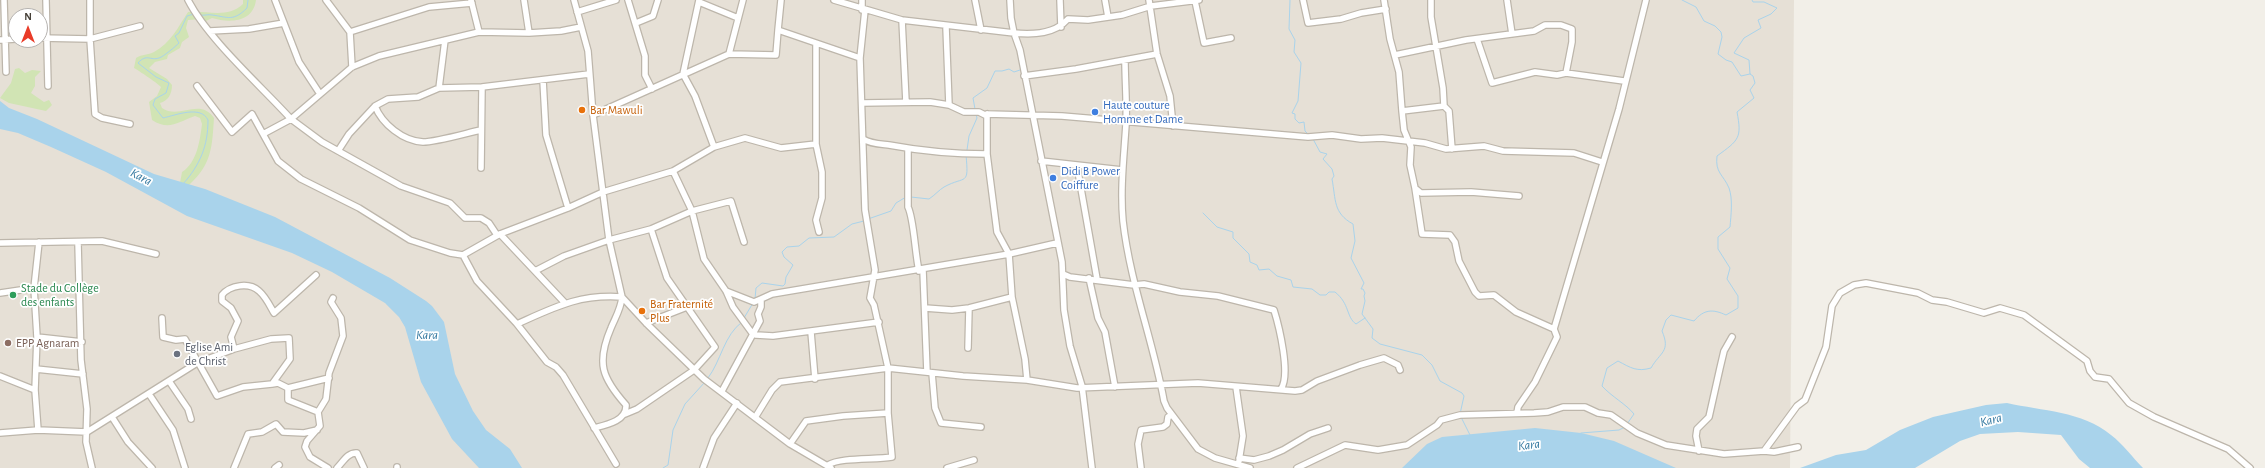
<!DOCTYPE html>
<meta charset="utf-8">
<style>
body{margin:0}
#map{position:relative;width:2265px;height:468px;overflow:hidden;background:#f2efe8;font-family:"Alegreya Sans",sans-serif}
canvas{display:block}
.north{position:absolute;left:8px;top:8px;width:40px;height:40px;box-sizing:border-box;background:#fff;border:1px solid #b5b2af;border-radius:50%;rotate:0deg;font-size:11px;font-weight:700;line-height:16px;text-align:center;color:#453f37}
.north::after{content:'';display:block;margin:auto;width:14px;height:18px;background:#e93b28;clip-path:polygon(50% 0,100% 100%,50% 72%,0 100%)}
</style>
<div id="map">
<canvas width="2265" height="468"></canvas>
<div class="north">N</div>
</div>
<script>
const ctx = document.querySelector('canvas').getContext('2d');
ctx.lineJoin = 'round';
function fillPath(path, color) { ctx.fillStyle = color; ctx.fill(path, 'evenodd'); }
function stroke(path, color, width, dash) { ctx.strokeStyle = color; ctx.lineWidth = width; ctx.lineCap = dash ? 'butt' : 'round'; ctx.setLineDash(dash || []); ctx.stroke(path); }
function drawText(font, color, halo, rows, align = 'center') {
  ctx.font = font + ' "Alegreya Sans",sans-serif'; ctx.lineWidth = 3.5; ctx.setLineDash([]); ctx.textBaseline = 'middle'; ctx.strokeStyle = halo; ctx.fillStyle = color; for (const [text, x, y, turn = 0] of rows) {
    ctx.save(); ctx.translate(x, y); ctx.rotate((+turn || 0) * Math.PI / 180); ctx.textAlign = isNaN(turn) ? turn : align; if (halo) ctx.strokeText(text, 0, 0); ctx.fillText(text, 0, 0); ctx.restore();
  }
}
fillPath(new Path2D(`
 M0,0H1794L1790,468H0ZM16,16H40V40H16Z`), '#e6e0d6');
fillPath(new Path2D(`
 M243,0H256C253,23 229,23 212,18L206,21L202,19L188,20L186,28L189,37L182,42L180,48L168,55L167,59L155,62L149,68L167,79L172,85C172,94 168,101 160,103L162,108C179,120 200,97 214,118C212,147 212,164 189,185L180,183L182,172C197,163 200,140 202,124L200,118L195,116C178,122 169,131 152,120L149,102L157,96L161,87C160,85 138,70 134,68L136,58C142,54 148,55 154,52C171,43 178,27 188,12C207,10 227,19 243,4Z
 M19,68L25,73L32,70L41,71L35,77V86L31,93L44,102L49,100L52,105L46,111L9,103L0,98L11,83L15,69Z`), '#d1e4b4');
fillPath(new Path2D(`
 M0,101L9,108L37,119L154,174L205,189L275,217L390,278L426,301L432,306L444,322L455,374L473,411L486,430L510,449L522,468H479L452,439L421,382L405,327L399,317L385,303L332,272L292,253L187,216L106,172L51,147L18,133L0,129Z
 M2007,403C2042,411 2082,411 2111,435C2123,444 2132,457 2143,468H2090L2079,459L2061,435L2018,432L1980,434L1960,441L1915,468H1800L1836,455L1866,450L1900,430L1933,417L1986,405Z
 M1535,428L1581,433L1614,441L1676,468H1402L1427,444L1442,437Z`), '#a9d3eb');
stroke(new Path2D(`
 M1290,0L1289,29L1295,40L1294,52L1301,63L1298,101L1292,113L1295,114V119L1299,123L1304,122L1305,131L1308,134
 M1682,0L1696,7L1704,21L1715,26L1721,32L1722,37L1718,54L1726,60L1732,62L1741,76L1750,74
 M199,15C204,16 208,14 212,15C228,17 233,22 247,8L248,0
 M975,109L973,98L987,88L995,71H1002L1009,69L1014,72L1020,70
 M1313,139L1320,152L1327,154L1323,159L1332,169L1334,176L1332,179C1336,200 1333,213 1353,224L1355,241L1351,258L1364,283L1361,289H1363L1365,293L1364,296L1365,301L1362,314L1373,329L1372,338L1380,344L1422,355L1432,365L1440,381L1462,393L1464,396L1460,414
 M967,150L969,136L977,118L976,114
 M183,184C200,165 208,146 208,120C201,105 176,115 163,118L153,105L155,99L166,93L169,83L156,77L138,63C147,53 150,61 159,58C163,57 176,46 179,43L175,36L179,33L187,16L194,14
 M911,197L929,199C935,195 939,190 944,187C966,175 969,187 966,155
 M1203,213L1217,227L1233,232V238L1249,254L1250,262L1257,265L1259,270L1269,269L1277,276L1291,280L1293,287L1312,289L1320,295H1326L1329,292H1335C1350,304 1346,317 1356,324L1365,318
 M868,219L891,211L896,203L906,197
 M755,299L756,288L762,283L783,286L785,284L786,277L793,265L784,257L782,252L787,247L799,246L809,238L834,237L852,224L864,221
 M744,318L753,303
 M708,378C721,361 724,335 742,322
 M1461,417L1470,435
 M1627,424L1634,414C1626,404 1612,397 1602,386L1607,368L1618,361C1631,368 1637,372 1651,368C1660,352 1671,352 1662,331L1666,320L1671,315L1694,321C1704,309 1713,309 1726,315L1738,308V296L1727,279L1730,268L1718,249V237L1730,227C1731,215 1733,199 1729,188C1723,174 1715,173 1717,156C1739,140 1742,138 1737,112L1754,98L1750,90L1755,83L1753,76L1750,74L1749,60L1734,53L1744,38L1761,28L1758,20L1771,14L1777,8L1764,2H1753L1752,0
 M1581,433L1619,430L1625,427
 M663,468L668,465L673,430L685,404L705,382`), '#a9d3eb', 1);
const minor = new Path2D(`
 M4,0L6,72
 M46,0L48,86
 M90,0V39L95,114L102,118L130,124
 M188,0C208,39 260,85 291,119L263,134L278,161L301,179L359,208L410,240L450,253L463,255
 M275,0L299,62L320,94
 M326,0L350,32L352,67
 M471,0L479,32
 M524,0L529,33
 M574,0L588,51L593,115L609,240L622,297C621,309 615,318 611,328C596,363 602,378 626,405C627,421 606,425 594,428
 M628,0L645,56V75L652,89
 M699,0L683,74L695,96L714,147
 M781,0L778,30L860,58
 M834,0L902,20L1014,33L1020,50L1062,262L1064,310L1070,346L1082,386L1092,468
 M975,0L981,30
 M1010,0L1011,18L1014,33C1034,35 1055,34 1068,19L1088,20L1122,15L1151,6L1199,0
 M1060,0L1061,27
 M1105,0L1108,17
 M1149,0L1157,54L1170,96L1173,126
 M1303,0L1308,23L1341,19L1361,13L1386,9
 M1384,0L1390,39L1399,72L1402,111L1404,130L1411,147L1410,165L1415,188L1421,193L1471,192L1519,196
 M1507,0L1512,34
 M1195,1L1204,43L1231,38
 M699,2L738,18
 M862,10V0
 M577,12L616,0
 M902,20L906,102
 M636,23L653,16L658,0
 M946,27L949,105
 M210,31L249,29L284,23
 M350,32L429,7L472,3
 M40,38L90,39L140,26
 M1477,39L1492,83L1535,72L1557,75L1566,73L1624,81
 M0,40L16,39
 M816,43V144L822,172V198L816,220L819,232
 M729,54L776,55L778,30
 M1395,55L1466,40L1534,31L1545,25H1561L1572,29V42L1566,73
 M1125,60C1125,81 1127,103 1126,124C1124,156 1120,189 1123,221C1130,283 1153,340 1164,401L1167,408L1198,449L1215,458L1250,468
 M1024,76L1076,69L1157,54
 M543,80L546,135L568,208
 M197,86L232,132L252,114L263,134
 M439,88L445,40
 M862,103L930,102L949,105L964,112H979L985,115L987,114
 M375,106C382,124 403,141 423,142C436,142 467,133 481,130
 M1444,106L1449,111L1452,149
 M1402,111L1444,106L1443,88L1431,17V0
 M593,115L729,54L743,0
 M863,139C871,144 880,144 889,145C921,151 954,154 987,154
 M816,144L781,148L745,138L714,147L673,171L603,192L568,208L500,234L463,255L477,281L517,324C555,307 579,294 622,297L646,323L704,379L790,444L831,468
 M908,149V207C914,219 915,254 919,271
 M338,151L349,134L375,106L388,99L418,97L439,88L482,87
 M1041,161L1122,170
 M1077,166L1097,279
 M481,168L482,87L589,74
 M673,171L692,211L704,259L726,291L733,307L752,333L756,335L773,336L879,322
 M1415,188L1422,234L1450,235L1455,242L1459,261L1475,292L1479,296L1494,295L1516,312L1554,329
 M500,234L565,303
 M497,235L489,223L481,218H465L450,203L401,186L322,142L291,119L352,67L379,56L479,32L529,33L561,31L581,27
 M0,243L102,241L156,254
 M78,243L81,360L87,409L86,442L92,468
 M923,270L927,372
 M535,271L564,256L609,240L651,229L692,211L731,201L744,242
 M1063,274L1070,277L1134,285L1144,284L1180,292L1218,296L1274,310C1279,326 1291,375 1281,389
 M1089,278L1098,318L1105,332L1115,387
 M726,291L754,302L761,299
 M0,293L34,288
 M1012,297L1025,359L1027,380
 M925,308L952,310L969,308L1012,297L1009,254L997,232L987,154V114L1062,116L1308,137L1332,135L1361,139L1382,138L1425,143L1446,149L1484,146L1503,151L1574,153L1602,162
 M162,318L163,337L176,340L185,339L217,396L243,387L272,384L290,359L289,338L271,339L234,349
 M646,323L687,307
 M517,324L547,362L556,367L563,375L616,464
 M811,332L815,379
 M37,337L82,342
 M968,348L969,308
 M36,369L83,374
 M932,373L935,408L941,423L981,427
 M0,376L35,390
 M169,381L188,409L191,419
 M272,384L278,383L288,388L329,378
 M1236,387L1243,436L1239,461
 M288,388V400L318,412
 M722,391L760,321L758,314L761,307V299L772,294L1009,254L1057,243
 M149,394L173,430L185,468
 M1517,413L1518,407L1535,382L1557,337L1554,329L1619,109L1646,0
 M625,414L637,409L694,370L715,347L667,278L651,229
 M756,416L772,390L780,382L888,368L963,376L1027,380L1077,388L1198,383L1295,391L1302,390L1317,381L1360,365L1384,358L1398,365L1400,370
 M112,417L128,442L152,468
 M38,430L35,390L37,337L34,288L39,242
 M0,433L38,430L87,432L197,363L234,349L231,337L238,321L231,308L222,301V295C230,285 249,282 259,291C266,297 270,306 274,313L316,275
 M790,444L806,421L843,416L888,413
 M1699,451L1696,436L1697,429L1709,417L1720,368L1724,351L1732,337
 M1764,451L1797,406L1805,400L1826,347L1832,306L1840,293L1854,285L1866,283L1918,293L1932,300L1947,302L1984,313L2000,308L2024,315L2087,361L2090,371L2095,377L2109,379L2129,403L2154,417L2228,449L2250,468
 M1239,458L1254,460L1269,456L1283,450L1310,434L1328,428
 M828,465C841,457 875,460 892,457L888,413V368L874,305L870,298L875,270L865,210L860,58L865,10
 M234,468L248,434L262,432L276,424L283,432L304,433L317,430
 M275,468L279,465
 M328,468L310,457L305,447L307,441L320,426L318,412L326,399L329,373L343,336L341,318L331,302L333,298
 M337,468C343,462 348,452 357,453L364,468
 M397,468V467
 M703,468L714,438L737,403
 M947,468L974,460
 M1141,468L1138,444L1141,430L1163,427L1167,424L1168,417L1172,415
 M1297,468L1345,445L1378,450L1407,445L1437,425L1441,420L1460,415L1534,413L1548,412L1563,407H1585L1598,413L1611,415L1637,433L1666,445L1724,454L1764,451L1774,452L1798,447`);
stroke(minor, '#bdb6ab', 8);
stroke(minor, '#fff', 5.5);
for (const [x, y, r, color] of [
 [582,110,4,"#e8710a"],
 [1095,112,4,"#3f7fe0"],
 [1053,178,4,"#3f7fe0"],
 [13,295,4,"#2e9e5b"],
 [642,311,4,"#e8710a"],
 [8,343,4,"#8d6e63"],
 [177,354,4,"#6b7280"]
]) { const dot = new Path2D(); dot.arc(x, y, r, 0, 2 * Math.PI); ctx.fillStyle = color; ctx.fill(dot); stroke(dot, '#fff', 1.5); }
drawText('12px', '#366cbe', '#fff', [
 ["Haute couture",1103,105],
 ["Homme et Dame",1103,119],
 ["Didi B Power",1061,171],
 ["Coiffure",1061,185]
], 'left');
drawText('12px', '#c56008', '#fff', [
 ["Bar Mawuli",590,110],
 ["Bar Fraternité",650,304],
 ["Plus",650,318]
], 'left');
drawText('12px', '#27864d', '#fff', [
 ["Stade du Collège",21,288],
 ["des enfants",21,302]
], 'left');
drawText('12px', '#785e54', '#fff', [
 ["EPP Agnaram",16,343]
], 'left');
drawText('12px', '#5b616d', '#fff', [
 ["Eglise Ami",185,347],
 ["de Christ",185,361]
], 'left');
drawText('italic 13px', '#367aa1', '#fff', [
 ["Kara",141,177,27],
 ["Kara",427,335],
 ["Kara",1991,420,-14],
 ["Kara",1529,445,-7]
]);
</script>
